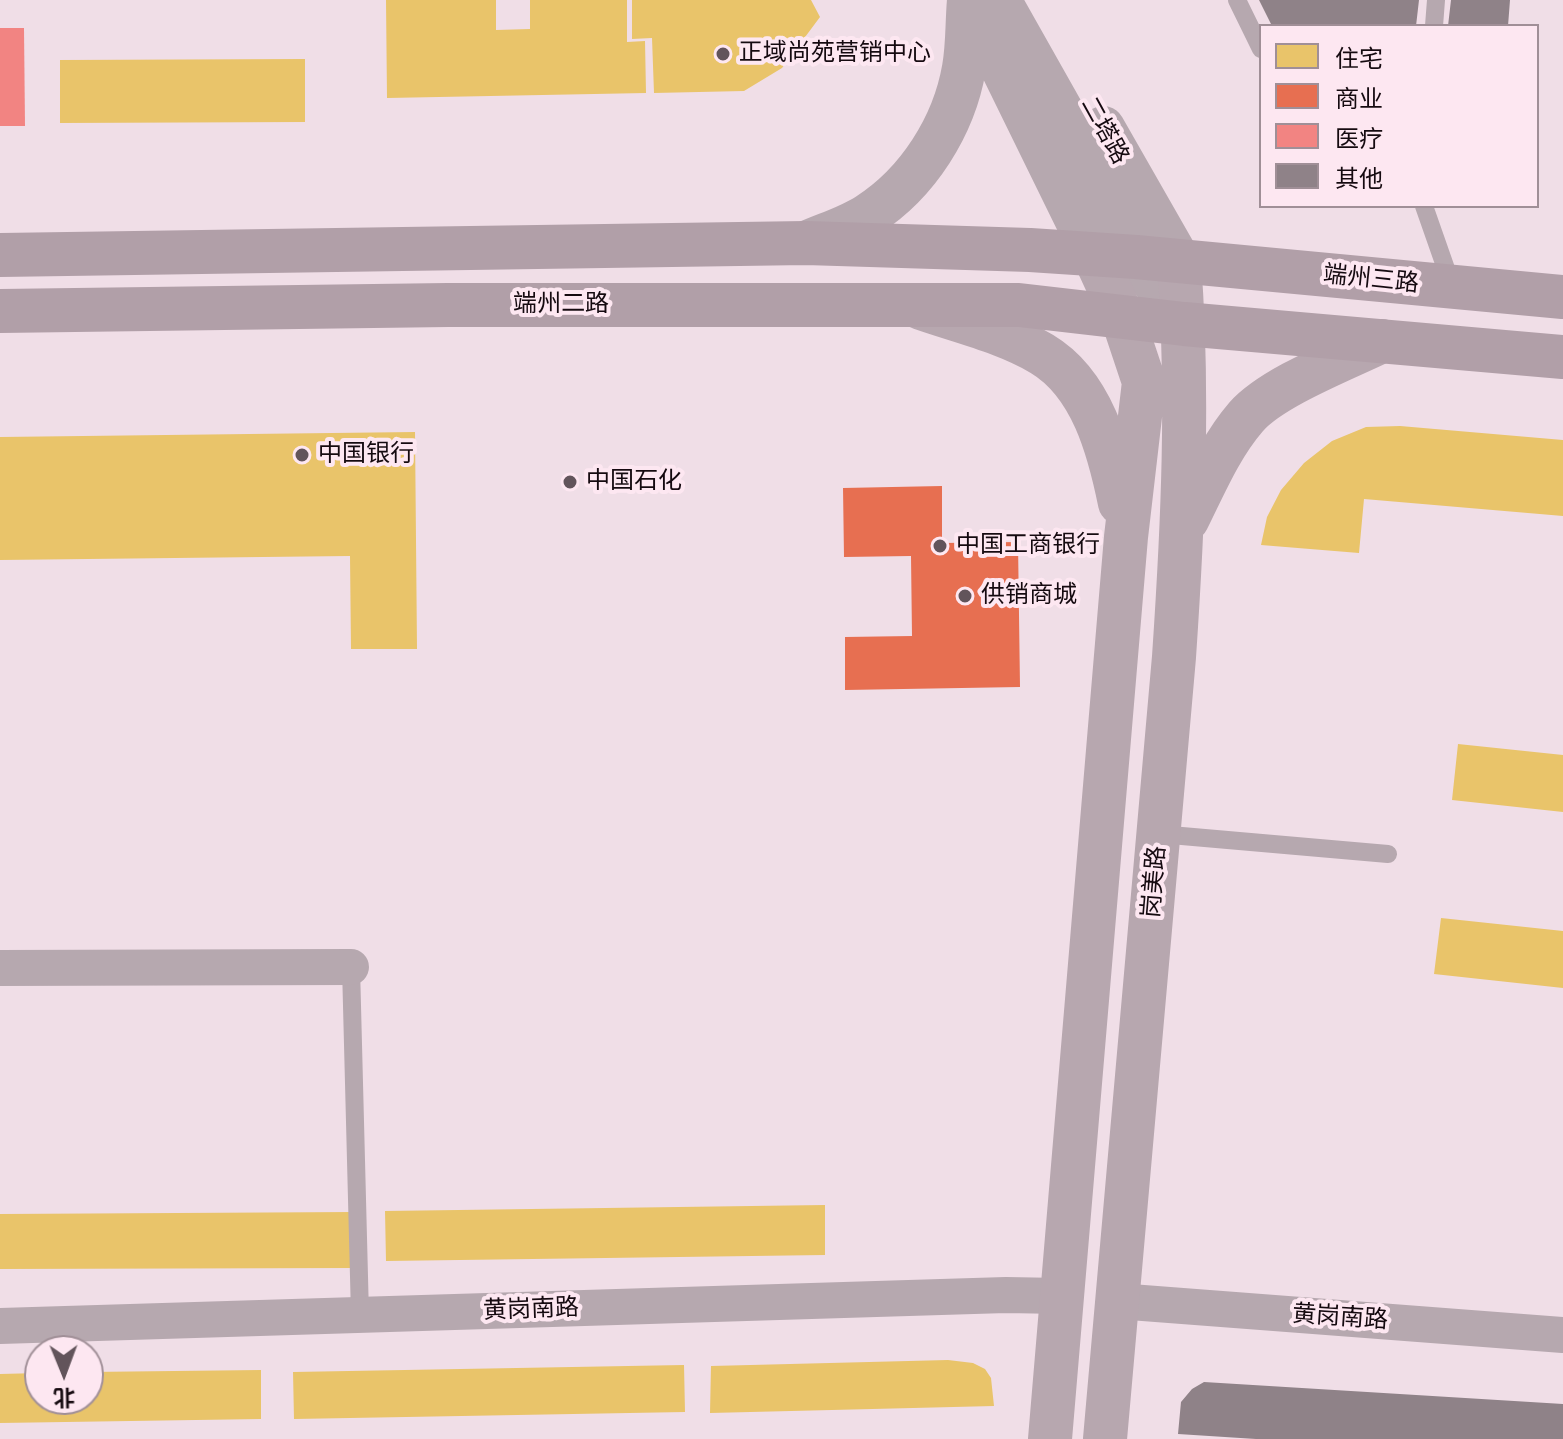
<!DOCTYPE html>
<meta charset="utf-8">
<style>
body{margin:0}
#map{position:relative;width:1563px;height:1439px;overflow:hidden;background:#f0dee7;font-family:"Times New Roman","Noto Sans SC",serif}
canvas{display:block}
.legend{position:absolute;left:1259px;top:24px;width:280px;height:184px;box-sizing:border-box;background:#fde7f1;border:2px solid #a08f97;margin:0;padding:10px 14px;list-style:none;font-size:24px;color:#150a10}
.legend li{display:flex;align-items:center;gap:16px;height:40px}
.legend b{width:40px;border:2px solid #a08f97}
.north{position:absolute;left:24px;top:1335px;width:80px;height:80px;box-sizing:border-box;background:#fde7f1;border:2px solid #a08f97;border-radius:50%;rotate:179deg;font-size:22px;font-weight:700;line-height:32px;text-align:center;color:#150a10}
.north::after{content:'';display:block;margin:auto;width:28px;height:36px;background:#62545b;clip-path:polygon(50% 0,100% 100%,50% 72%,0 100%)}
</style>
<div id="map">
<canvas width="1563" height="1439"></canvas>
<ul class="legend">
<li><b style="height:22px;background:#e9c46a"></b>住宅</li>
<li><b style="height:22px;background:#e76f51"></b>商业</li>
<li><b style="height:22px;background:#f28482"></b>医疗</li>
<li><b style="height:22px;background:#8f8288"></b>其他</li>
</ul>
<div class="north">北</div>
</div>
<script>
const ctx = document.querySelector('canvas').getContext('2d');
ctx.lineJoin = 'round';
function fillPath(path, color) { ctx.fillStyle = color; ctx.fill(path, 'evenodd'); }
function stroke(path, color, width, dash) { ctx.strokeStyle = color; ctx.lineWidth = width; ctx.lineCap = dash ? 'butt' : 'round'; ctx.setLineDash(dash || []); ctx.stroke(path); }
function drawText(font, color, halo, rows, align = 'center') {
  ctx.font = font + ' "Times New Roman","Noto Sans SC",serif'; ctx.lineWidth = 8; ctx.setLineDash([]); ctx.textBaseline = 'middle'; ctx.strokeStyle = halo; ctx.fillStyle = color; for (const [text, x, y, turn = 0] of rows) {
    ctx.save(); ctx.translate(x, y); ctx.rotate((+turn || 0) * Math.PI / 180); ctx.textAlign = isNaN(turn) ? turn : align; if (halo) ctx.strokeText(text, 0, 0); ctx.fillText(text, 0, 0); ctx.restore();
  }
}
fillPath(new Path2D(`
 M386,0H496V30L530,29V0H627V42L645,41L646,93L387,98Z
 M632,0H811L820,17L782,68L744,91L654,93L652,38L632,39Z
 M305,59V122L60,123V60Z
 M1400,426L1563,440V516L1364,499L1359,553L1261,545L1267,517L1281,490L1304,463L1332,441L1366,427Z
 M415,432L417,649H351L350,556L0,560V437Z
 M1458,744L1563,755V812L1452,800Z
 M1441,918L1563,931V988L1434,974Z
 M825,1205V1255L386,1261L385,1211Z
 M354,1212V1268L0,1269V1214Z
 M948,1360L973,1363L985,1369L991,1378L994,1406L710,1413L711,1366Z
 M684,1365L685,1412L294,1419L293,1372Z
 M261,1370V1419L0,1423V1374L40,1373V1399H88V1372Z`), '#e9c46a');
fillPath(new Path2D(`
 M942,486V543L1018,542L1020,687L845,690V637L912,636L911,556L844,557L843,488Z`), '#e76f51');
fillPath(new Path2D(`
 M0,28H24L25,126H0Z`), '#f28482');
fillPath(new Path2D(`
 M1259,0H1419L1416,26H1272Z
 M1451,0H1510L1508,26H1448Z
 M1204,1382L1563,1404V1439H1256L1178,1434L1181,1402L1192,1389Z`), '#8f8288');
stroke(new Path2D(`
 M1237,0L1261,49
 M1434,26L1436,0
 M1424,206L1452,286
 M1159,834L1388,854
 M351,967L360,1315`), '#b6a8af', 18);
stroke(new Path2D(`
 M0,968L351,967
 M1117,1301L1563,1335
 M0,1326L1006,1295L1061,1296`), '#b6a8af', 36);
stroke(new Path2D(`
 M999,0L1069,124L1136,257L1184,324
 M970,2L1094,255
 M1103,128L1179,261
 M806,243C826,234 850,227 868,215C918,183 954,126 964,68C968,46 967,23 969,0`), '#b6a8af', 44);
stroke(new Path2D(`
 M921,308C961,322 1005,332 1042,354C1092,384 1109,449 1120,503
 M1187,520C1204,486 1220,447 1246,417C1272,387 1345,359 1382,341
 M1050,1439L1126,537L1144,382L1122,316L1094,255
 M1105,1439L1174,657C1183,525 1189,393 1179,261`), '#b7a7af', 44);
stroke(new Path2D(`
 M0,255L806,243L1030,250L1136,257L1563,297
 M0,311L448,305H1019L1184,324L1563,357`), '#b19fa8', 44);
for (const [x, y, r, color] of [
 [723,54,8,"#62545b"],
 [302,455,8,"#62545b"],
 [570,482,8,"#62545b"],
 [940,546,8,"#62545b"],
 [965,596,8,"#62545b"]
]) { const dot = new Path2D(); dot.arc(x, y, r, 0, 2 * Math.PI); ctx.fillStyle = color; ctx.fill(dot); stroke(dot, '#fde7f1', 3); }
drawText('24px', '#150a10', '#fde7f1', [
 ["正域尚苑营销中心",739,54],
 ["中国银行",318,455],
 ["中国石化",586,482],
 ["中国工商银行",956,546],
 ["供销商城",981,596]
], 'left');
drawText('24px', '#150a10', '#fde7f1', [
 ["二塔路",1104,131,61],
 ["端州三路",1371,280,6],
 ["端州二路",561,305],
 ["岗美路",1155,882,-85],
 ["黄岗南路",531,1310,-2],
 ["黄岗南路",1340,1318,4]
]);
</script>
